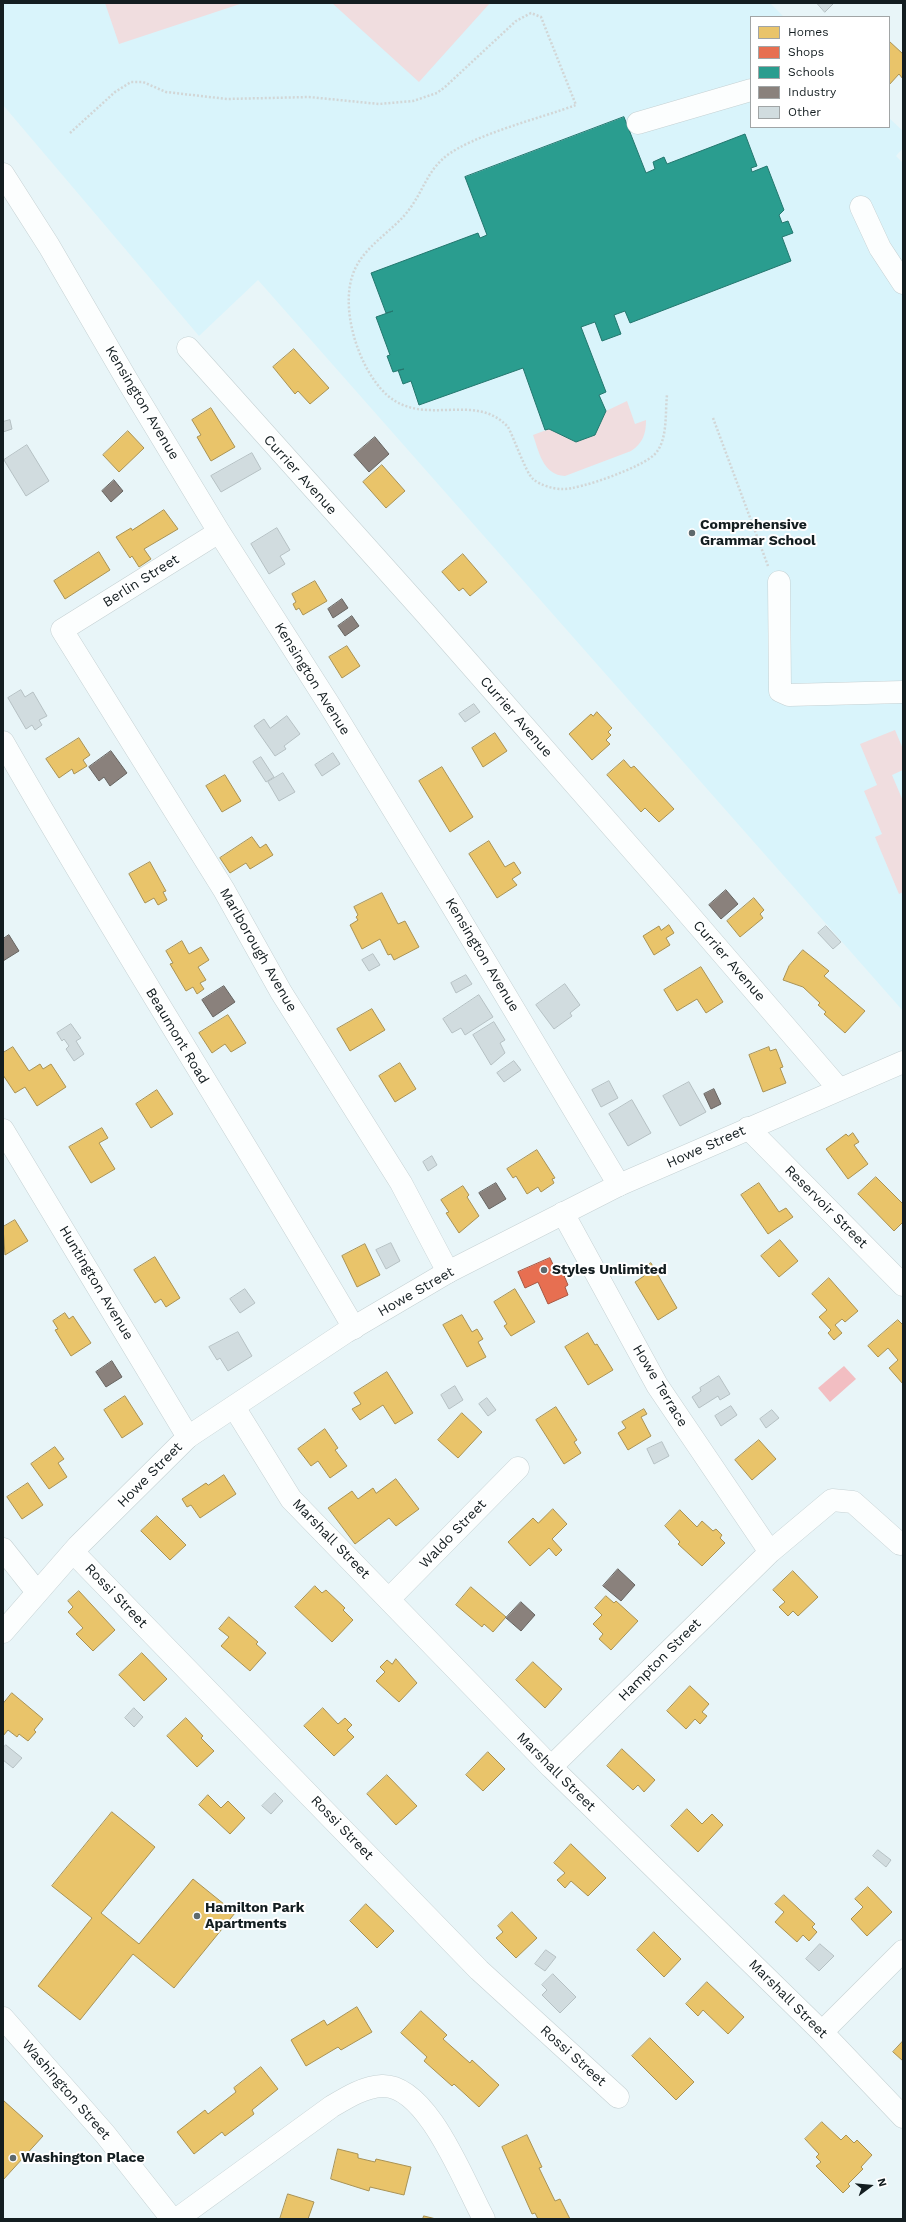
<!DOCTYPE html>
<style>
body{margin:0}
#map{position:relative;width:906px;height:2222px;overflow:hidden;background:#e8f5f8;font-family:"Work Sans",sans-serif}
canvas{display:block}
.frame{position:absolute;inset:0;border:4px solid #131d20;pointer-events:none}
.legend{position:absolute;left:750px;top:16px;width:140px;height:112px;box-sizing:border-box;background:#fff;border:1px solid #a1a5a6;margin:0;padding:5px 7px;list-style:none;font-size:12px;color:#131d20}
.legend li{display:flex;align-items:center;gap:8px;height:20px}
.legend b{width:20px;border:1px solid #a1a5a6}
.north{position:absolute;left:850px;top:2166px;width:40px;height:40px;-webkit-text-stroke:3px #fff;paint-order:stroke;rotate:74deg;font-size:11px;font-weight:700;line-height:16px;text-align:center;color:#131d20}
.north::after{content:'';display:block;margin:auto;width:14px;height:18px;background:#131d20;clip-path:polygon(50% 0,100% 100%,50% 72%,0 100%)}
</style>
<div id="map">
<canvas width="906" height="2222"></canvas>
<div class="frame"></div>
<ul class="legend">
<li><b style="height:11px;background:#e9c46a"></b>Homes</li>
<li><b style="height:11px;background:#e76f51"></b>Shops</li>
<li><b style="height:11px;background:#2a9d8f"></b>Schools</li>
<li><b style="height:11px;background:#8a817c"></b>Industry</li>
<li><b style="height:11px;background:#d1dcdf"></b>Other</li>
</ul>
<div class="north">N</div>
</div>
<script>
const ctx = document.querySelector('canvas').getContext('2d');
ctx.lineJoin = 'round';
function fillPath(path, color) { ctx.fillStyle = color; ctx.fill(path, 'evenodd'); }
function stroke(path, color, width, dash) { ctx.strokeStyle = color; ctx.lineWidth = width; ctx.lineCap = dash ? 'butt' : 'round'; ctx.setLineDash(dash || []); ctx.stroke(path); }
function drawText(font, color, halo, rows, align = 'center') {
  ctx.font = font + ' "Work Sans",sans-serif'; ctx.lineWidth = 4; ctx.setLineDash([]); ctx.textBaseline = 'middle'; ctx.strokeStyle = halo; ctx.fillStyle = color; for (const [text, x, y, turn = 0] of rows) {
    ctx.save(); ctx.translate(x, y); ctx.rotate((+turn || 0) * Math.PI / 180); ctx.textAlign = isNaN(turn) ? turn : align; if (halo) ctx.strokeText(text, 0, 0); ctx.fillText(text, 0, 0); ctx.restore();
  }
}
fillPath(new Path2D(`
 M3,3H770L784,17H751V127H889V118L903,131V148L896,156L903,163V1011L258,280L199,336L3,105Z`), '#d9f4fb');
fillPath(new Path2D(`
 M105,3H243L119,44Z
 M332,3H490L419,82Z
 M627,401L635,424L646,420C646,434 643,443 631,451L565,476C543,475 539,452 533,435L549,429L576,442L595,435L606,411Z
 M895,730L903,749V770L892,775L903,801V892L899,894L875,837L882,834L864,791L877,785L860,744Z`), '#f0dddf');
fillPath(new Path2D(`
 M844,1366L856,1379L830,1402L818,1388Z`), '#f2bec2');
const homes = new Path2D(`
 M889,41L903,54V79L899,74L889,85Z
 M294,349L329,388L310,404L298,391L295,394L273,367Z
 M211,408L235,447L211,461L197,437L201,435L192,420Z
 M128,431L144,448L119,472L103,455Z
 M382,465L405,491L386,508L363,482Z
 M164,510L178,529L144,549L151,559L139,567L132,556L130,558L116,537L131,528L132,530Z
 M99,552L110,570L65,599L54,581Z
 M463,554L487,582L470,596L463,588L459,591L442,572Z
 M315,581L327,601L303,615L299,608L296,610L293,604L296,602L292,594Z
 M347,646L360,666L342,678L329,657Z
 M597,712L612,728L608,732L611,735L606,740L610,744L592,760L569,734L591,714L593,716Z
 M495,733L507,751L483,767L472,748Z
 M79,738L90,755L83,760L87,766L74,774L72,769L59,778L46,759Z
 M624,760L631,768L634,766L674,809L659,822L645,808L641,812L607,775Z
 M442,767L473,817L450,832L419,781Z
 M225,775L241,801L222,812L206,786Z
 M252,837L260,848L266,844L273,855L250,869L246,863L230,873L220,858Z
 M489,841L505,867L514,862L521,873L512,879L517,885L497,898L469,854Z
 M150,862L166,891L163,892L167,900L158,905L154,898L145,903L129,874Z
 M382,893L398,924L405,921L419,947L394,960L391,954L388,955L380,939L362,949L350,925L358,920L356,917L358,915L354,907Z
 M754,898L764,910L760,914L763,918L740,937L727,921Z
 M669,925L674,933L666,938L670,945L654,955L643,936L659,926L661,930Z
 M182,941L189,954L201,947L209,960L198,967L206,980L200,983L204,989L197,994L193,987L186,991L170,964L173,963L166,951Z
 M803,950L829,971L824,976L865,1011L845,1033L824,1014L826,1012L818,1005L820,1003L803,987L783,980L789,966Z
 M701,967L723,1002L706,1013L697,999L677,1011L664,990Z
 M372,1009L385,1030L350,1051L337,1029Z
 M228,1015L246,1043L231,1052L225,1044L212,1053L199,1033Z
 M13,1047L29,1071L40,1064L43,1069L51,1064L66,1087L37,1106L25,1087L15,1093L3,1075V1053Z
 M769,1047L770,1051L776,1049L783,1067L780,1068L786,1083L763,1092L749,1055Z
 M400,1063L416,1089L395,1102L379,1076Z
 M157,1090L173,1114L151,1128L136,1104Z
 M102,1128L108,1138L99,1143L115,1169L91,1183L69,1147Z
 M853,1133L859,1142L854,1145L868,1164L848,1179L826,1149L846,1134L848,1136Z
 M537,1150L555,1178L552,1179L554,1183L541,1192L538,1187L527,1194L516,1176L513,1178L507,1169Z
 M876,1177L903,1204V1222L894,1231L858,1194Z
 M759,1183L779,1212L786,1208L793,1217L768,1234L741,1195Z
 M463,1186L469,1195L467,1197L479,1216L459,1233L446,1213L449,1212L441,1200Z
 M15,1220L28,1241L5,1255L3,1227Z
 M780,1240L798,1261L779,1277L761,1256Z
 M365,1244L380,1275L357,1287L342,1256Z
 M155,1257L180,1298L166,1307L161,1299L155,1303L134,1270Z
 M651,1263L677,1308L658,1320L635,1282L644,1276L640,1270Z
 M829,1278L858,1311L845,1322L842,1319L835,1325L842,1333L834,1340L828,1333L831,1330L819,1317L827,1310L812,1294Z
 M515,1289L535,1322L511,1336L504,1326L507,1324L494,1302Z
 M65,1313L69,1319L73,1316L91,1343L71,1356L55,1330L58,1329L53,1321Z
 M462,1315L472,1332L477,1329L483,1339L478,1342L486,1357L467,1367L443,1325Z
 M898,1320L903,1325V1384L889,1368L898,1360L888,1348L878,1357L868,1346Z
 M588,1333L595,1345L597,1344L613,1370L588,1385L565,1347Z
 M387,1372L413,1413L395,1424L383,1405L360,1420L352,1409L361,1404L354,1393Z
 M125,1396L143,1424L122,1438L104,1410Z
 M556,1407L577,1440L574,1442L581,1453L564,1464L536,1420Z
 M644,1409L647,1414L641,1417L651,1436L628,1450L618,1433L626,1428L622,1422Z
 M462,1413L482,1432L458,1458L438,1440Z
 M325,1429L338,1448L335,1450L347,1466L330,1478L318,1461L311,1466L298,1449Z
 M759,1440L776,1459L752,1480L735,1460Z
 M55,1447L64,1459L58,1463L67,1477L49,1489L31,1464Z
 M224,1475L236,1494L200,1518L191,1505L187,1507L182,1499L206,1483L208,1485Z
 M396,1479L419,1509L396,1526L389,1518L355,1544L328,1508L352,1491L358,1499L373,1488L376,1493Z
 M28,1483L43,1505L22,1519L7,1497Z
 M553,1509L567,1524L552,1539L562,1550L556,1556L549,1548L530,1566L508,1542L533,1518L538,1523Z
 M680,1510L697,1527L702,1521L713,1531L716,1529L722,1535L720,1538L725,1543L702,1566L678,1544L680,1542L665,1526Z
 M157,1516L186,1545L170,1560L141,1531Z
 M793,1571L818,1597L798,1616L793,1611L788,1616L779,1607L785,1602L773,1590Z
 M315,1586L322,1593L326,1590L345,1608L343,1610L353,1620L332,1642L295,1607Z
 M471,1587L506,1617L493,1632L484,1624L482,1627L456,1605Z
 M79,1591L115,1630L93,1651L76,1634L83,1628L68,1612L73,1607L68,1601Z
 M606,1596L614,1603L616,1601L638,1621L611,1650L599,1639L603,1634L593,1624L602,1615L595,1608Z
 M229,1617L258,1642L256,1644L266,1653L250,1671L221,1646L229,1637L219,1629Z
 M142,1653L167,1679L144,1701L119,1675Z
 M396,1659L417,1683L399,1702L376,1681L385,1672L380,1667L387,1660L392,1664Z
 M533,1662L562,1689L545,1708L516,1680Z
 M690,1686L709,1704L702,1712L707,1716L700,1724L695,1719L686,1729L667,1711Z
 M12,1693L43,1719L34,1730L36,1732L28,1741L19,1734L17,1737L8,1730L3,1736V1704Z
 M323,1708L338,1724L345,1718L352,1725L347,1730L354,1737L334,1756L304,1726Z
 M186,1718L203,1736L201,1738L214,1751L197,1767L167,1736Z
 M622,1749L655,1780L644,1792L638,1785L633,1790L607,1766Z
 M488,1752L505,1769L483,1791L466,1775Z
 M387,1775L417,1806L396,1825L367,1794Z
 M208,1795L221,1808L228,1801L245,1818L230,1834L199,1805Z
 M687,1809L702,1824L712,1814L723,1825L698,1852L671,1826Z
 M112,1812L155,1847L101,1913L139,1944L193,1879L235,1913L174,1988L133,1954L80,2020L38,1986L92,1918L52,1886Z
 M571,1844L606,1878L588,1896L571,1881L565,1888L557,1880L565,1873L554,1863Z
 M868,1887L892,1912L867,1936L851,1919L863,1907L855,1899Z
 M784,1895L815,1924L812,1927L817,1932L809,1941L803,1935L797,1942L775,1922L784,1912L775,1904Z
 M366,1904L394,1931L377,1948L350,1921Z
 M512,1912L537,1938L516,1958L496,1938L503,1932L498,1926Z
 M654,1932L681,1959L664,1977L637,1950Z
 M707,1982L744,2017L728,2034L703,2010L698,2016L686,2004Z
 M357,2007L372,2032L341,2050L338,2047L306,2066L291,2040L324,2020L327,2025Z
 M421,2011L447,2035L443,2039L470,2063L472,2060L499,2085L479,2107L454,2084L452,2086L424,2061L427,2057L401,2033Z
 M650,2038L694,2082L676,2100L632,2056Z
 M903,2041V2061L893,2052Z
 M261,2067L278,2089L252,2110L254,2114L225,2136L222,2132L194,2154L177,2132L205,2110L208,2114L236,2092L234,2088Z
 M4,2101L43,2136L3,2180V2102Z
 M822,2122L841,2140L846,2135L854,2143L857,2140L872,2155L861,2167L863,2169L848,2184L850,2186L843,2193L816,2166L821,2162L816,2157L819,2154L805,2139Z
 M527,2135L542,2167L539,2168L555,2201L560,2199L570,2219H538L535,2213L532,2214L502,2147Z
 M338,2149L358,2154V2158L375,2162L376,2159L411,2167L404,2195L370,2187L369,2191L331,2179Z
 M288,2194L314,2202L308,2219H280Z
 M424,2216L436,2219H423Z`);
fillPath(homes, '#e9c46a');
stroke(homes, '#a99254', 1);
const shops = new Path2D(`
 M550,1258L558,1275L563,1273L568,1285L565,1287L568,1295L548,1304L538,1282L525,1288L518,1272Z`);
fillPath(shops, '#e76f51');
stroke(shops, '#a75642', 1);
const schools = new Path2D(`
 M624,117L646,173L655,169L653,162L664,157L667,164L745,134L757,166L751,168L752,172L767,166L784,210L779,215L782,223L788,221L793,233L782,237L791,261L630,323L625,311L614,315L621,334L602,341L595,322L581,327L606,392L599,395L606,411L595,435L576,442L549,429L545,430L523,368L419,405L411,381L403,384L398,370L404,369L393,372L387,356L390,355L376,317L393,311L386,313L371,273L478,233L480,238L487,235L465,177Z`);
fillPath(schools, '#2a9d8f');
stroke(schools, '#23776e', 1);
const industry = new Path2D(`
 M375,437L389,454L369,472L354,455Z
 M114,480L123,491L111,502L102,491Z
 M342,599L348,608L333,618L328,609Z
 M352,616L359,626L345,636L338,626Z
 M111,751L127,773L110,786L104,777L99,781L89,767Z
 M726,890L738,904L721,919L709,905Z
 M9,935L19,951L3,961V939Z
 M224,986L235,1002L213,1017L202,1000Z
 M714,1089L721,1104L711,1109L704,1094Z
 M496,1183L506,1199L489,1209L479,1193Z
 M112,1361L122,1377L106,1387L96,1372Z
 M618,1569L635,1585L621,1601L603,1586Z
 M521,1602L535,1615L521,1631L506,1618Z`);
fillPath(industry, '#8a817c');
stroke(industry, '#666360', 1);
const building = new Path2D(`
 M817,3H834L825,12Z
 M10,420L12,429L3,432V422Z
 M27,445L49,481L26,496L4,460Z
 M252,453L261,469L221,492L211,476Z
 M277,528L290,550L280,556L285,564L269,574L251,544Z
 M21,690L25,697L33,692L47,716L39,720L42,725L35,730L32,725L26,729L8,698Z
 M474,704L480,712L465,722L459,714Z
 M287,716L300,734L284,746L286,749L275,756L254,726L264,719L270,728Z
 M333,753L340,764L322,776L315,765Z
 M261,757L274,777L266,782L253,762Z
 M283,773L295,792L279,801L268,782Z
 M826,926L841,942L833,949L818,933Z
 M373,954L380,965L369,971L362,960Z
 M466,975L472,984L456,993L451,983Z
 M565,984L580,1005L570,1013L572,1016L554,1029L536,1005Z
 M479,995L493,1017L465,1035L461,1028L452,1033L443,1019Z
 M494,1022L505,1040L500,1043L505,1053L491,1065L473,1035Z
 M71,1024L81,1038L76,1041L84,1054L74,1061L66,1049L69,1046L64,1039L62,1041L57,1033Z
 M514,1061L521,1070L504,1082L497,1073Z
 M609,1081L618,1098L601,1107L592,1090Z
 M689,1082L706,1112L680,1126L663,1096Z
 M632,1100L651,1133L628,1146L609,1114Z
 M432,1156L437,1165L428,1171L423,1162Z
 M391,1243L400,1261L386,1269L376,1250Z
 M245,1289L255,1303L240,1313L230,1299Z
 M238,1332L252,1356L228,1371L220,1358L217,1360L209,1347Z
 M719,1376L730,1394L720,1400L718,1396L699,1408L692,1397L701,1391L700,1388Z
 M455,1386L463,1400L449,1409L441,1395Z
 M487,1398L496,1410L488,1416L479,1404Z
 M731,1406L737,1415L721,1426L715,1416Z
 M772,1410L779,1418L766,1428L760,1419Z
 M662,1442L669,1456L654,1464L647,1449Z
 M134,1708L143,1717L134,1727L125,1718Z
 M6,1745L22,1758L13,1768L3,1760V1748Z
 M275,1793L283,1801L271,1814L262,1806Z
 M878,1850L891,1860L886,1867L873,1856Z
 M820,1944L834,1956L819,1971L806,1959Z
 M546,1950L556,1957L545,1971L535,1964Z
 M553,1974L576,1997L560,2013L542,1995L547,1990L542,1985Z`);
fillPath(building, '#d1dcdf');
stroke(building, '#b5c0c3', 1);
const minor = new Path2D(`
 M638,123L751,90
 M3,174L49,246L127,380L219,532L330,706L445,894L619,1185
 M861,207L880,248L903,283
 M188,348L426,614L679,903L839,1089
 M219,532L62,630L224,890L281,992L401,1183L448,1272
 M779,582L780,691L789,695L903,692
 M3,742C116,940 239,1131 354,1328
 M748,1128L903,1285
 M3,1130L188,1437
 M563,1213L657,1385L770,1552
 M234,1407L291,1499L551,1767L822,2032L903,2117
 M3,1549L37,1592
 M73,1552L479,1970L618,2097
 M389,1599L518,1468
 M551,1767L770,1552L832,1500L853,1502L900,1544
 M3,2018L105,2134L172,2219
 M822,2032L903,1951
 M177,2219L331,2107C346,2098 363,2087 382,2086C428,2084 465,2185 484,2219`);
const major = new Path2D(`
 M3,1632L78,1546L188,1437L346,1332L448,1272L619,1185L903,1062`);
stroke(minor, '#c5d1d3', 23);
stroke(major, '#c5d1d3', 23);
stroke(new Path2D(`
 M70,133L115,92L131,82H143L166,92L227,99L309,97L379,104L413,101L437,93L445,87L516,21L531,13L541,17L576,105C541,118 472,135 445,157C428,171 423,190 411,207C396,229 368,243 356,267C337,303 358,369 387,395C424,428 475,391 508,427C514,438 526,473 533,479C540,485 553,489 562,489C579,490 643,467 655,454C668,440 665,413 667,395
 M713,418L768,566`), '#d2d6d6', 2.5, [2, 2]);
stroke(minor, '#fcfefe', 22);
stroke(major, '#fcfefe', 22);
for (const [x, y, r, color] of [
 [692,533,4,"#5e696c"],
 [544,1270,4,"#5e696c"],
 [197,1916,4,"#5e696c"],
 [13,2158,4,"#5e696c"]
]) { const dot = new Path2D(); dot.arc(x, y, r, 0, 2 * Math.PI); ctx.fillStyle = color; ctx.fill(dot); stroke(dot, '#fff', 1.5); }
drawText('14px', '#131d20', '#fff', [
 ["Kensington Avenue",142,403,59],
 ["Currier Avenue",300,475,48],
 ["Berlin Street",141,581,-32],
 ["Kensington Avenue",312,679,58],
 ["Currier Avenue",516,717,49],
 ["Marlborough Avenue",258,950,60],
 ["Kensington Avenue",482,955,59],
 ["Currier Avenue",729,961,49],
 ["Beaumont Road",177,1036,59],
 ["Howe Street",706,1147,-24],
 ["Reservoir Street",826,1207,45],
 ["Huntington Avenue",96,1283,59],
 ["Howe Street",416,1292,-30],
 ["Howe Terrace",660,1386,59],
 ["Howe Street",150,1475,-45],
 ["Waldo Street",453,1534,-46],
 ["Marshall Street",331,1539,46],
 ["Rossi Street",116,1596,46],
 ["Hampton Street",660,1660,-45],
 ["Marshall Street",556,1772,45],
 ["Rossi Street",342,1828,46],
 ["Marshall Street",788,1999,45],
 ["Rossi Street",573,2056,42],
 ["Washington Street",66,2090,49]
]);
drawText('bold 14px', '#131d20', '#fff', [
 ["Comprehensive",700,525],
 ["Grammar School",700,541],
 ["Styles Unlimited",552,1270],
 ["Hamilton Park",205,1908],
 ["Apartments",205,1924],
 ["Washington Place",21,2158]
], 'left');
</script>
